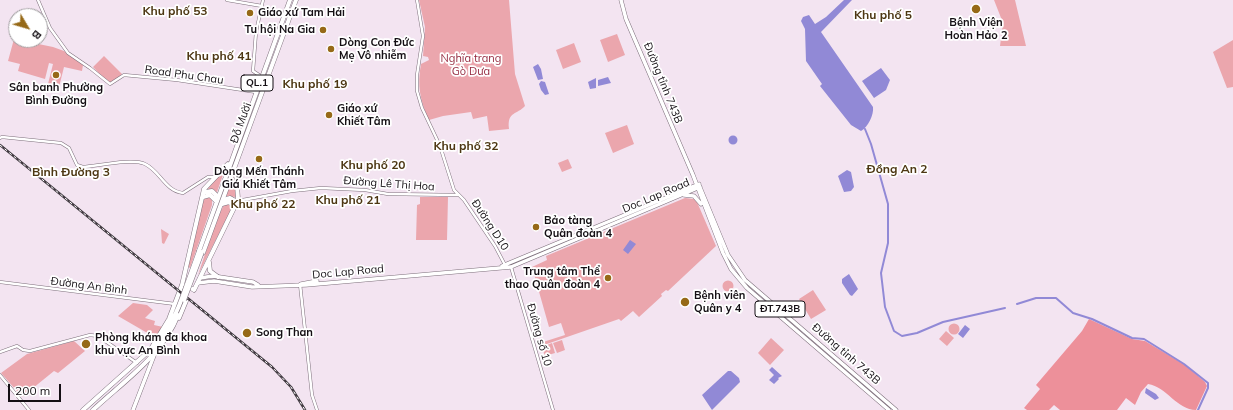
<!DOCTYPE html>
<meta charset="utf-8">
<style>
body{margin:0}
#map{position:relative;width:1233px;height:410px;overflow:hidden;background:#f3e4f1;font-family:Mulish,sans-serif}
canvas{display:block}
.north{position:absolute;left:8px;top:8px;width:40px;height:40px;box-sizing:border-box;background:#fff;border:1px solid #a19fa1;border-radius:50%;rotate:128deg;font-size:11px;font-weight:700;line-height:16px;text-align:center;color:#140f14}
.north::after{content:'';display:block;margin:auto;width:14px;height:18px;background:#966917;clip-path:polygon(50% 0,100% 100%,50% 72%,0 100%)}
.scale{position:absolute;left:8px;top:384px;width:53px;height:18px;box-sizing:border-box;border:2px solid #140f14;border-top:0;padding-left:5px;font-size:12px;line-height:14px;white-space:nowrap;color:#140f14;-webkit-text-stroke:3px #fff;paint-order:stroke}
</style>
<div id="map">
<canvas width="1233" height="410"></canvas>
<div class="north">B</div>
<div class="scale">200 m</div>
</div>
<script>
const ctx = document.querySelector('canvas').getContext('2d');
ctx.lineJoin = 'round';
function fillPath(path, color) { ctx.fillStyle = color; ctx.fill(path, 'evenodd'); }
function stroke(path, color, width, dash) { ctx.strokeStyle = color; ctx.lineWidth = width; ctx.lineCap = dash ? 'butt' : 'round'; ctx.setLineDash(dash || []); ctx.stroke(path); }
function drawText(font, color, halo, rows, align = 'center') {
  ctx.font = font + ' Mulish,sans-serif'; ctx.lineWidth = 3.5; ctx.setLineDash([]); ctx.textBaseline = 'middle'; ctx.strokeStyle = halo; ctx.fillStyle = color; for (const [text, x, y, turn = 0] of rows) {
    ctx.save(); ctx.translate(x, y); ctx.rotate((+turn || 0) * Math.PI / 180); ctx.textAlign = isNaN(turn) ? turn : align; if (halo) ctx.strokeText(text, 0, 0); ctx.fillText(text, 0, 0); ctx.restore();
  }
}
fillPath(new Path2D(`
 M419,0H509L515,74L525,106C517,115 507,111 509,129L489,131L487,116L473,119L471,112L443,116L429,120C420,101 417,85 421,64L429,60L428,57L423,56L425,27Z
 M994,0H1015L1026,46H1000L1003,23Z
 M617,34L625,55L608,62L600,40Z
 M14,39L53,47L64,51L83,65L82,71L64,67L59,87L48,84L53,64L49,63L45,79L18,71L20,64L8,61Z
 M1233,40V87L1227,88L1213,52Z
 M574,43L581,62L563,69L556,50Z
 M104,56L122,74L113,82L108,83L93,67Z
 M627,125L634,144L613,153L605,133Z
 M568,159L572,168L562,172L558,163Z
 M224,172L217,192L207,190L216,178Z
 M233,176L236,194V197L226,196Z
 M209,196L212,200V205L190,268L187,266L203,200Z
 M420,197H448L447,240H416L417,205L420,204Z
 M685,198L694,199L697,202L716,246L668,291L666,290L661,294L662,296L639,317L633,311L621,321L619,319L541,346L540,343L565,335L561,323L549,327L532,267L547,260L546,256Z
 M225,203H229L231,210L198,275L217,218Z
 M161,229L169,234L164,244L162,243Z
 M722.5 286a5.5 5.5 0 1 1 11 0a5.5 5.5 0 1 1-11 0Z
 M813,290L826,310L811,319L799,299Z
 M133,303L147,305L153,310L145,318L155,321L154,325L163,327L156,338L118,316Z
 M948.5 329a5.5 5.5 0 1 1 11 0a5.5 5.5 0 1 1-11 0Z
 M946,331L954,338L947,346L939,339Z
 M771,338L784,350L770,365L758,353Z
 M562,340L565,350L557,353L553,343Z
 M74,341L85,351L58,373L54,371L22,397L1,373L27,354Z
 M552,343L555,353L545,356L542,347Z`), '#eba6ad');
fillPath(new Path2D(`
 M1089,319L1132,339L1145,341L1185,365L1205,382L1207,386L1196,410C1177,410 1167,387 1148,384L1141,392L1135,405L1126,398L1117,410H1060L1054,405L1049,410H1027L1024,408L1040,389L1036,385L1082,331Z`), '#ed909a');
fillPath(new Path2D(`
 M844,0H852L821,32L873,107C874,115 868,127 861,131L851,125L820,86L822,84L806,61L805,29L801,21L803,17L809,15L815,24L826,17Z
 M538,64L541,69L543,79L538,80L533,67Z
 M881,68L890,80L886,90L874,98L862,81Z
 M608,77L611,83L598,86V80Z
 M596,78V88L590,89L588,82Z
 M541,81L545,82L549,94L545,95L541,90L539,84Z
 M728.5 140a4.5 4.5 0 1 1 9 0a4.5 4.5 0 1 1-9 0Z
 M847,170L851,172L854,187L851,191L844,192L838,176Z
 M630,240L636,244L628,254L623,250Z
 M849,274L858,289L852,296L850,295L842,283V279Z
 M965,325L970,329L963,338L958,334Z
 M772,367L782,376L778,378L779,379L774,384L769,380L774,375L769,370Z
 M728,371H731L739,378L740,382L712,410L702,395Z
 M1146,388L1156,394L1159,398L1155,400L1145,393Z`), '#9189d6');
stroke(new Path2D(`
 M865,129L871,144L888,204V243L881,273L885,307L894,331L902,336L917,333L943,322L1005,308
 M1017,304L1036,298H1056L1073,313L1092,319L1132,338L1144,339L1184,364L1208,383V388L1198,410`), '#9189d6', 2);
const minor = new Path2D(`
 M38,0L50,28L68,53L90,68L110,84L124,75L177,80L256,92
 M227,0L262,6
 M417,0L423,36L417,75V91L422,108L440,146L454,190L464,200L495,246L505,265
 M262,77L253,71L256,32L263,0
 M0,138L2,137L61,143L69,148L77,165L83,167C98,166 132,158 145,164C160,171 165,191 183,193L208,177H214
 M237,201L292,191L321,188L365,190L388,194L457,195
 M511,267L553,410
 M0,282L175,304
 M300,284L312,395L317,410
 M0,352L17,346L23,350L30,351L90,335L98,336L137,363
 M0,375L29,410`);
const major = new Path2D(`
 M621,0L626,19L693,175L723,253L731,269L747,288L889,410
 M699,185L728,255L745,280L896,410
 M684,195L694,196L701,204
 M502,266L699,184
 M200,278L213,276L253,282L258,285
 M198,283L214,281L252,287L306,285L511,267L700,187
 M301,284L317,281
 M133,410L155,353`);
const highway = new Path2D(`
 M205,192L212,191L216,195V200
 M203,197L210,195L215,200
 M224,200L230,198L237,202
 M222,204L229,202L232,204L234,208
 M199,251L290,0
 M203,253L296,0
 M209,262L210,271L218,277
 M186,285L194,290L234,208L238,199L236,171
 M179,318L186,301
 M149,352L169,319L182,285L204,189L228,164
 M149,354C164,338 174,320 182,298
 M83,410L149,351
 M93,410C124,381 162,356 178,315`);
stroke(minor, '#7d6f7b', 3.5);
stroke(major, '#7d6f7b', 4.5);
stroke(highway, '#7d6f7b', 5);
stroke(minor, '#fff', 2.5);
stroke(major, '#fff', 3.5);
stroke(highway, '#fff', 4);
const rail = new Path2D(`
 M0,145L272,367L291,387L305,410`);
stroke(rail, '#403940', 2.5);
stroke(rail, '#fff', 1, [3]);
const highwayBridge = new Path2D(`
 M182,298L199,251
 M184,300L202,252`);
stroke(highwayBridge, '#7d6f7b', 5, []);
stroke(highwayBridge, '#fff', 4);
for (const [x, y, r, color] of [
 [976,9,5,"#966917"],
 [250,13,4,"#966917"],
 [323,30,4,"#966917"],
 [331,49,4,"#966917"],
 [56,75,4,"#966917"],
 [329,115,4,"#966917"],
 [259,159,4,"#966917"],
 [536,227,4,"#966917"],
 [608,278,4,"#966917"],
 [685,302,5,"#966917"],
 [247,333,5,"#966917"],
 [86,344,5,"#966917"]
]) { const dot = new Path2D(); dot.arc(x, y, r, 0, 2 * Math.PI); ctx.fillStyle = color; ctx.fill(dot); stroke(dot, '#fff', 1.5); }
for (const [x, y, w] of [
 [257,83,32],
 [780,309,50]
]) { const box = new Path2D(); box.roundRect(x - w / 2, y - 8, w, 16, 3); ctx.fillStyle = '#fff'; ctx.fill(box); stroke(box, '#140f14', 1); }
drawText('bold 10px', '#140f14', null, [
 ["QL.1",257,83],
 ["ĐT.743B",780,309]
]);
drawText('bold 11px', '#140f14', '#fff', [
 ["Giáo xứ Tam Hải",258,13],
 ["Bệnh Viện",976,23,"center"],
 ["Hoàn Hảo 2",976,36,"center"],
 ["Tu hội Na Gia",315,30,"right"],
 ["Dòng Con Đức",339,43],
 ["Mẹ Vô nhiễm",339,56],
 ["Sân banh Phường",56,88,"center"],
 ["Bình Đường",56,101,"center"],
 ["Giáo xứ",337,109],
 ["Khiết Tâm",337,122],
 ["Dòng Mến Thánh",259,172,"center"],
 ["Giá Khiết Tâm",259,185,"center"],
 ["Bảo tàng",544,221],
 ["Quân đoàn 4",544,234],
 ["Trung tâm Thể",600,272,"right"],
 ["thao Quân đoàn 4",600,285,"right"],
 ["Bệnh viên",694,296],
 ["Quân y 4",694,309],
 ["Song Than",256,333],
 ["Phòng khám đa khoa",95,338],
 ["khu vực An Bình",95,351]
], 'left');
drawText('11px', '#94293f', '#fff', [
 ["Nghĩa trang",471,59],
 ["Gò Dưa",471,72]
]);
drawText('11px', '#140f14', '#fff', [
 ["Road Phu Chau",184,75,8],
 ["Đường tỉnh 743B",663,83,68],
 ["Đỗ Mười",241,123,-70],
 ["Đường Lê Thị Hoa",389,184,4],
 ["Doc Lap Road",656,196,-23],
 ["Đường D10",490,225,57],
 ["Doc Lap Road",348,272,-5],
 ["Đường An Bình",89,286,7],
 ["Đường số 10",539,335,74],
 ["Đường tỉnh 743B",846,354,41]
]);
drawText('bold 12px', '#4d3713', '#fff', [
 ["Khu phố 53",175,11],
 ["Khu phố 5",883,15],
 ["Khu phố 41",219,56],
 ["Khu phố 19",315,84],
 ["Khu phố 32",466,146],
 ["Khu phố 20",373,165],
 ["Đồng An 2",897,169],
 ["Bình Đường 3",71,172],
 ["Khu phố 21",348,200],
 ["Khu phố 22",263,204]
]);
</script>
